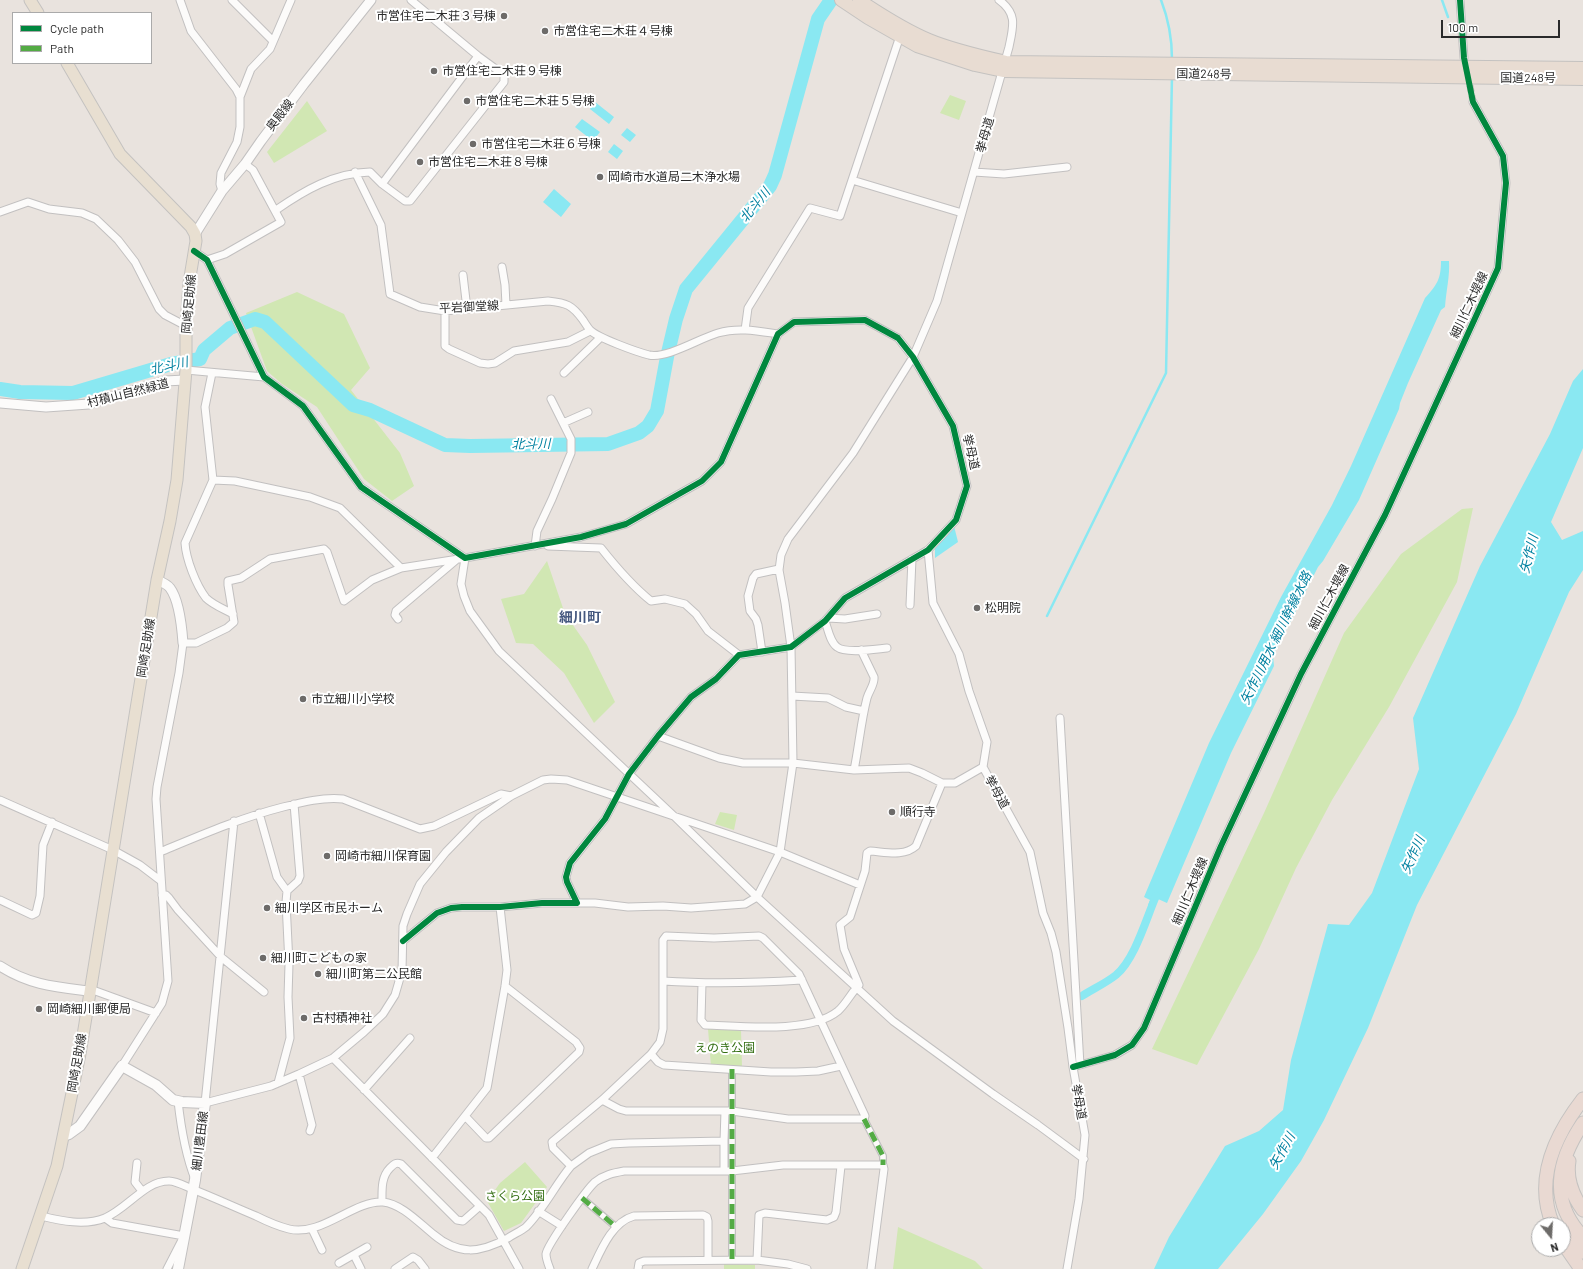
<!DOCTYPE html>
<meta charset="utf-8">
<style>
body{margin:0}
#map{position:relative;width:1583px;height:1269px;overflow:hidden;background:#e9e3de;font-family:Barlow,sans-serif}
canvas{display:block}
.legend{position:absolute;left:12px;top:12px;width:140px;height:52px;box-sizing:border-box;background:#fff;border:1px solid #aaa;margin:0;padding:5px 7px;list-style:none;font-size:12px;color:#2a2a2a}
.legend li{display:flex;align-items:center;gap:8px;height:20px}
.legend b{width:20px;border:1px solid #aaa}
.north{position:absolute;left:1531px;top:1217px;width:40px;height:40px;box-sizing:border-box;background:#fff;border:1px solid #aaa;border-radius:50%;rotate:162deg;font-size:11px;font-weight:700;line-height:16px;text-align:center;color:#2a2a2a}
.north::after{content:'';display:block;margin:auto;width:14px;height:18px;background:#6d6b69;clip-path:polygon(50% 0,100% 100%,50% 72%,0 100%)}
.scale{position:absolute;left:1441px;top:20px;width:119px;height:18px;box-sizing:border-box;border:2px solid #2a2a2a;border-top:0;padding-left:5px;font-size:12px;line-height:14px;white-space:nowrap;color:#2a2a2a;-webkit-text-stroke:3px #fff;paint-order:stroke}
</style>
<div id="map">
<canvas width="1583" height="1269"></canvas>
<ul class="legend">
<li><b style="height:5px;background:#00873e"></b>Cycle path</li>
<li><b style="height:5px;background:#53ab44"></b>Path</li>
</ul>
<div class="north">N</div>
<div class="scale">100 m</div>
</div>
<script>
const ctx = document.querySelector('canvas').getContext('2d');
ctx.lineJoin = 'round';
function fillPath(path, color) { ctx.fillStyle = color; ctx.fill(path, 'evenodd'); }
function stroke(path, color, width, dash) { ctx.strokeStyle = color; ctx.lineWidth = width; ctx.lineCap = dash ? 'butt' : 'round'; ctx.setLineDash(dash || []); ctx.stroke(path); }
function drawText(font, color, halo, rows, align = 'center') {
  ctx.font = font + ' Barlow,"Noto Sans JP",sans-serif'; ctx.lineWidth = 4; ctx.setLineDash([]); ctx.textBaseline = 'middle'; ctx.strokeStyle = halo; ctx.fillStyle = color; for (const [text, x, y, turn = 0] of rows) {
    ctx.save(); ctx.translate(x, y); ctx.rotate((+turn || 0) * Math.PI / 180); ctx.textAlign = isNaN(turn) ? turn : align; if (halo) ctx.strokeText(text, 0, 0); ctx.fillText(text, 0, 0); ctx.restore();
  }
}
fillPath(new Path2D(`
 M950,95L966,101L959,120L940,113Z
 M307,101L327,131L274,163L267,152Z
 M297,292L344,314L370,368L351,390L400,453L414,486L392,501L364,479L317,407L282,384L267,371L246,313Z
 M1473,508L1457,582L1389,707L1332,800L1296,868L1259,949L1197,1065L1152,1049L1264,813L1344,633L1401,554L1462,509Z
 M547,561L565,614L587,645L615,702L594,723L564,673L533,644L516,643L501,599L524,594Z
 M720,812L737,815L734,830L715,824Z
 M708,1029L741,1030L742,1067L711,1066Z
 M525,1162L547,1187L521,1223L504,1231L487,1201L500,1183Z
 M898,1227L975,1261L983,1269H893Z
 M724,1264L755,1265V1269H724Z`), '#d1e7b3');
fillPath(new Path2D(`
 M595,102L614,117L609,124L590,109Z
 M582,119L600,132L593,141L575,127Z
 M627,128L636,135L630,142L621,135Z
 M614,144L623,151L617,159L608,152Z
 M554,189L571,204L561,217L543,202Z
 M1441,261H1449C1450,276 1446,291 1445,307L1441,310L1408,383L1400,403L1399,409L1359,500L1323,561L1318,567L1273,656L1274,666L1231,753L1167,903L1158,899L1155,907L1148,905L1150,900L1144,897L1209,743L1281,597L1332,505L1351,466L1425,298C1437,285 1441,279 1441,261Z
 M1583,369V448L1551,522L1562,540L1583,531V570L1569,592L1516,714L1417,905L1368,1028L1324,1120L1301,1161L1263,1214L1218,1269H1154L1169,1237L1225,1146L1259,1131L1283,1110L1291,1060L1328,924L1349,925L1372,893L1419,769L1413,718L1480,566L1550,434L1573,381Z
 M954,526L958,542L935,558V548Z`), '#8ae8f2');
stroke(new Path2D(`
 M1161,0C1168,18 1172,40 1172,59
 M1442,0L1448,17
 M1047,616L1166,373L1172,76`), '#8ae8f2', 2.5);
stroke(new Path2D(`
 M1082,996C1093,989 1106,983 1116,975C1135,959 1146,919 1156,896`), '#8ae8f2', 8);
stroke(new Path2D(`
 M0,389L20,392L73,393L171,364L200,359L204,350L230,328L255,319L265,322L353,405L370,410L445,445L470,446L608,444L639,433L648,426L657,411L667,357L676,319L686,289L770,186L775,175L818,19L831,0`), '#8ae8f2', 14);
stroke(new Path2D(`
 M1468,75L1473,102`), '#c3beba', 7, [7, 3.5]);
const pedestrian = new Path2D(`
 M732,1069V1260
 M864,1119L883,1156V1165
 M582,1198L616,1227`);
const minor = new Path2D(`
 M180,0L191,31L236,89L240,97
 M232,0L273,41
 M1460,0L1464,58
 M355,172L381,225L390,294L420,307L445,311L548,301C567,303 572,305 583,320C585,323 588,328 590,330C598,338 637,352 649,355C667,359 700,338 718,333C738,327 758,331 778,334
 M974,172L1004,174L1067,167
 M852,180L962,213
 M382,184L478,56
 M222,191L220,184L221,173L237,142L240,127V97L251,69L270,49L291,0
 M276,210C305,190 334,173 370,172L382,184L405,201H410L504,82V75L478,56L411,0
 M0,212L28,202L49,209L82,213L96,219L118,240L135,262L159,309L165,315L186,326
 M194,251L207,260L264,377L303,406L361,487L465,558L581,537L626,524L702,481L721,462L778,334L794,322L865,320L898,338L913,357L953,426L967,486L956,520L928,550L845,598L825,621L791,647L739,655L716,679L691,697L658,736L629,774L605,819L570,863L566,877L567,882L577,903H542L500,907H462L451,908L437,913L403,941
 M207,260L225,254L281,222L253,170L245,164
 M502,267L505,285L506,305
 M463,275L467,309
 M445,311V346L449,349L480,363L488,364L495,363L514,351L568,342L590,331
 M745,330L748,308L810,208L840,216L900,36
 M186,370L264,377
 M212,373L205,407L213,480L185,543C186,559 196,585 206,598C213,605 224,609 233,614
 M564,373L601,337
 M563,423L588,412
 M213,480L235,481L310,497L340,508L401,568
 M535,546L537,531L552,499L571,453V439L551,399
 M548,546L601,548C616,567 631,585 651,601L665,599L685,604L696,614L708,631L739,655
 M928,550L933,603L959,654L969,691L987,742L983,767L1030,852L1043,913L1051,933L1056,952L1068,1028L1073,1067L1085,1135L1079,1199L1067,1269
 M910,605L912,559
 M828,618L845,619L877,614
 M398,619L395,615L396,611L456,560
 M825,621C828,629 830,642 837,647C846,654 876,649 887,648
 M762,652L758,625L756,619L750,611L748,596L753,578L756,574L779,569
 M792,696L828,698L846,707L864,711
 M1060,718L1080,1065
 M658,736L719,758L743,763H793L854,770L909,768L922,773L942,783H955L983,767
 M854,770C859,746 861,721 867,698C869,691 875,684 874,677L861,650
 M0,800L113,850L140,865L161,881
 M259,813L277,877L287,891
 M234,821L205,1103L271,1086L299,1074L333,1058L364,1032L383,1014L395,995L402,971L403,926L407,914L420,884L446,852L479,818L511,796L543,780L551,779L567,780L780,852L860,885
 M160,852C201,835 240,818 283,807C303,802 323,797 343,799L420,829L434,826L501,794L511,796
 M162,895H166L169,898L178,910L221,957L264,992
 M0,900L32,915L36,913L40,896L43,845L52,822
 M577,903H595L628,907L663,906L691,908L745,904L757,897L780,852L793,763L791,647L785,603L779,570L781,555L788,539L853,453L913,357L937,301L1009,47C1013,27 1018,14 999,0
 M663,981C709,984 755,983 802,980
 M702,983L701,1020L705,1025C740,1026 810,1034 838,1011C846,1004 851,993 859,985L844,949L840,925L850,917L865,871L867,853L870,851C886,852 904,857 916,846L942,783
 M90,989L156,1013
 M651,1054L658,1062L664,1065L771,1072H796L818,1071L841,1066
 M333,1058L489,1215L519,1269
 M122,1066L162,1003L168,981L156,799L157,787L179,673L183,643H196L227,628L234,622L228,585V581L241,578L270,559L324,549L327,552L344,601L372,580L401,568L465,558L461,584L464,596L470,611L499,651L676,818L757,897L893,1021L993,1094L1038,1125L1084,1159
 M1073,1067L1115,1055L1132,1045L1144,1028L1221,846L1301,674L1385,515L1498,268L1506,183L1503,156L1473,102
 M299,1074L312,1125L310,1131
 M278,1083L290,1038L288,997L289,964L286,902L287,891L298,881L300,876L294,804
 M364,1090L410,1038
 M178,1101C181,1128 185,1154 195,1179
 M465,1116L486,1138H489L579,1052L580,1048L576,1042L505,986
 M432,1158L487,1088L488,1083L505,986L507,970L500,907
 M137,1163L135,1182L142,1191
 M571,1166L553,1148L552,1142L602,1100L651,1054L660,1042L663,1029V940L666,936L714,938L759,936L763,938L799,974L865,1116L864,1119H788L732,1111H626L619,1109L602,1100
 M724,1171V1141L725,1111
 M382,1202C382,1190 381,1177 390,1168C394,1164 396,1162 401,1164L457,1220L463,1221L480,1206
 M538,1211L562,1226
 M41,1216C61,1221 85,1226 105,1218C121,1211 134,1196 149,1187C154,1184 162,1181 169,1181C176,1181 185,1186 192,1189C213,1197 234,1207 256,1216C266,1221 277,1226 289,1229C321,1237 354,1200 383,1202C402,1204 419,1223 433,1234C459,1256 480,1253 508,1238C514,1234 521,1231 526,1227C544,1209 555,1185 571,1166L589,1153L611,1144L629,1143L724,1141
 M105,1218L112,1223L184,1236L167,1269
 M312,1229L322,1250
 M354,1255L361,1269
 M757,1260L788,1264L807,1269
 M339,1263L367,1247
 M395,1269L413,1257L418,1260L425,1269
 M550,1269C548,1264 546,1259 546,1254C547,1245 587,1189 595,1182C604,1175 613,1173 624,1171H732L783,1165H883L884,1169L871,1269
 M592,1269C601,1250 612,1222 634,1216L703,1215L707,1217L708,1221V1260
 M638,1269L639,1263L644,1261L757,1260L759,1215L765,1213L827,1220L834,1217L836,1212L841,1166`);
const tertiary = new Path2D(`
 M195,234L222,191L245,164L261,141L304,84L371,0
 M0,403L46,407L89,404L165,381L185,380
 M157,580C162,582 167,584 170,588C179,600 182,629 183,643
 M0,966C29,985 56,987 89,991`);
const secondary = new Path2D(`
 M63,1136L69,1134L80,1126L122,1066L156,1085L173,1100L182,1102L205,1103L195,1180L178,1269`);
const primary = new Path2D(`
 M30,0L38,13
 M22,1269L57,1166L80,1054L157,580L170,521L177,480L186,370V326L189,283L196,241L195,234L191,227L120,154L67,63`);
const trunk = new Path2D(`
 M841,0L868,18L917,46L975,65L1003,71L1583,79
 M859,0C880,14 905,30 929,40C953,50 980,56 1006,62L1583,68`);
const motorway = new Path2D(`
 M1583,1123C1557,1161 1549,1202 1583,1237
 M1569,1161C1566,1179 1573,1196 1583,1210
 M1553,1225C1534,1180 1555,1135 1583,1099
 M1563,1232L1569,1240L1583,1252
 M1563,1243L1581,1269`);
stroke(pedestrian, '#c2c0c0', 8);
stroke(minor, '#c2c0c0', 9);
stroke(tertiary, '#c2c0c0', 11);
stroke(secondary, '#c2c0c0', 12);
stroke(primary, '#c4c2c0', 13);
stroke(trunk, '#c4c2c0', 14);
stroke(motorway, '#c4c2c0', 15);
stroke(pedestrian, '#fcfbfa', 5.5);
stroke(minor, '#fcfbfa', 7);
stroke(tertiary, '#fcfbfa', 9);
stroke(secondary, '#fcfbfa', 10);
stroke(primary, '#e8dfd1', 11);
stroke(trunk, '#e8dcd2', 12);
stroke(motorway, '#e9d9d2', 13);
stroke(new Path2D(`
 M732,1069V1260
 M864,1119L883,1156V1165
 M582,1198L616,1227`), '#53ab44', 5, [10, 5]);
stroke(new Path2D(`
 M194,251L207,260L264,377L303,406L361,487L465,558L581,537L626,524L702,481L721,462L778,334L794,322L865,320L898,338L913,357L953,426L967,486L956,520L928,550L845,598L825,621L791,647L739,655L716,679L691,697L658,736L629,774L605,819L570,863L566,877L567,882L577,903H542L500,907H462L451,908L437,913L403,941
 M1073,1067L1115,1055L1132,1045L1144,1028L1221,846L1301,674L1385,515L1498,268L1506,183L1503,156L1473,102L1464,58L1460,0`), '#00873e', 6);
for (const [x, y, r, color] of [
 [504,16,4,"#6d6b69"],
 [545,31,4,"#6d6b69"],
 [434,71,4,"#6d6b69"],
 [467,101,4,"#6d6b69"],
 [473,144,4,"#6d6b69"],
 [420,162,4,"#6d6b69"],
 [600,177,4,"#6d6b69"],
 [977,608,4,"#6d6b69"],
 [303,699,4,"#6d6b69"],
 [892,812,4,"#6d6b69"],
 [327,856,4,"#6d6b69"],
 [267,908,4,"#6d6b69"],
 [263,958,4,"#6d6b69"],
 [318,974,4,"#6d6b69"],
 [39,1009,4,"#6d6b69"],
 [304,1018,4,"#6d6b69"]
]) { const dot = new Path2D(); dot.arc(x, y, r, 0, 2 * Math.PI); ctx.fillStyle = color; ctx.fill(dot); stroke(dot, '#fff', 1.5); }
drawText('12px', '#2a2a2a', '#fff', [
 ["市営住宅二木荘３号棟",496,16,"right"],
 ["市営住宅二木荘４号棟",553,31],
 ["市営住宅二木荘９号棟",442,71],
 ["市営住宅二木荘５号棟",475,101],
 ["市営住宅二木荘６号棟",481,144],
 ["市営住宅二木荘８号棟",428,162],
 ["岡崎市水道局二木浄水場",608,177],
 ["松明院",985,608],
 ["市立細川小学校",311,699],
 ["順行寺",900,812],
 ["岡崎市細川保育園",335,856],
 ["細川学区市民ホーム",275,908],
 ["細川町こどもの家",271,958],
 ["細川町第二公民館",326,974],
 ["岡崎細川郵便局",47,1009],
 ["古村積神社",312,1018]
], 'left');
drawText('12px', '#2a2a2a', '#fff', [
 ["国道248号",1204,74,1],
 ["国道248号",1528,78],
 ["奥殿線",280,115,-52],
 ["挙母道",985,135,-74],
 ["岡崎足助線",189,304,-85],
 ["細川仁木堤線",1469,305,-65],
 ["平岩御堂線",469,307,-3],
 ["村積山自然緑道",128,393,-14],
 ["挙母道",971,452,77],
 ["細川仁木堤線",1329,597,-62],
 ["岡崎足助線",146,648,-81],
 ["挙母道",997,792,61],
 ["細川仁木堤線",1190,891,-67],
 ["岡崎足助線",77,1063,-80],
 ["挙母道",1079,1102,80],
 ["細川豊田線",200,1141,-83]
]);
drawText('12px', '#336e12', '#fff', [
 ["えのき公園",725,1048],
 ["さくら公園",515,1196]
]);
drawText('italic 13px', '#0181a0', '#fff', [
 ["北斗川",755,205,-51],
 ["北斗川",169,366,-13],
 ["北斗川",531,444,-1],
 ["矢作川",1529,554,-76],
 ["矢作川用水 細川幹線水路",1276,638,-64],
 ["矢作川",1413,855,-66],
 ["矢作川",1282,1151,-61]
]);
drawText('bold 14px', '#45587f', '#fff', [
 ["細川町",580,617]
]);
</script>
